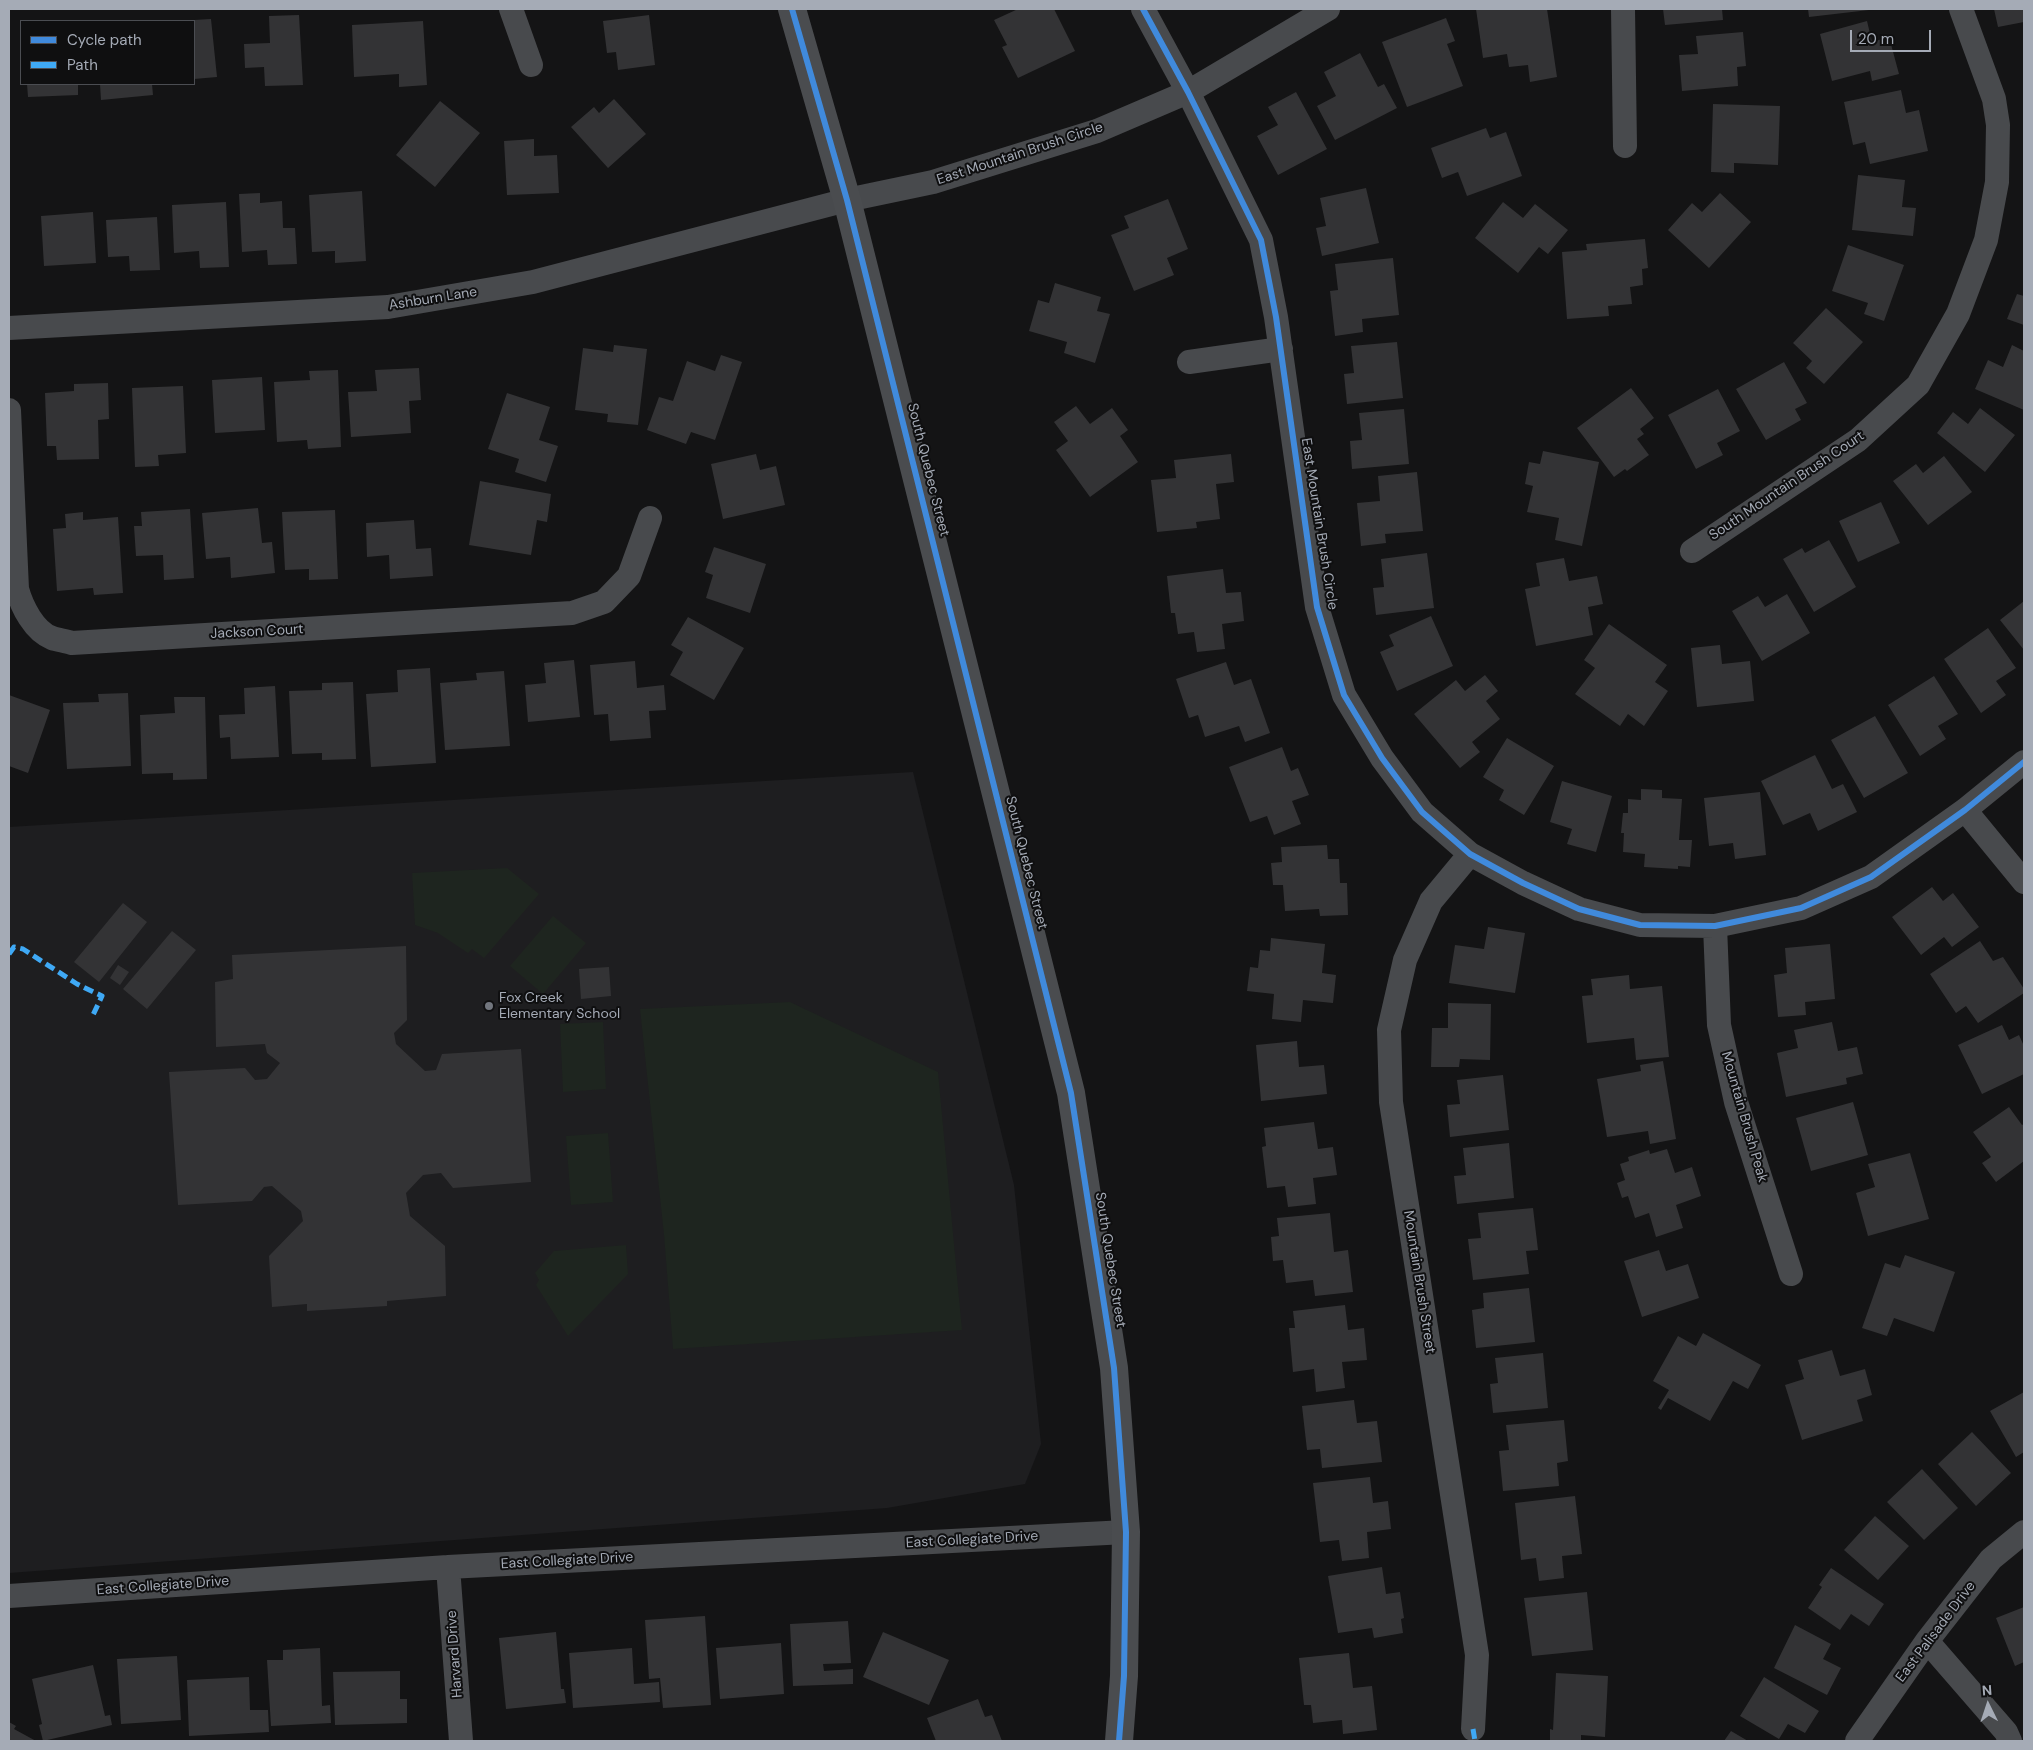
<!DOCTYPE html>
<style>
body{margin:0}
#map{position:relative;width:2033px;height:1750px;overflow:hidden;background:#141415;font-family:"DM Sans",sans-serif}
canvas{display:block}
.frame{position:absolute;inset:0;border:10px solid #a5abb6;pointer-events:none}
.legend{position:absolute;left:20px;top:20px;width:175px;height:65px;box-sizing:border-box;background:#0f0f10;border:1px solid #4b4d52;margin:0;padding:6px 9px;list-style:none;font-size:15px;color:#a5abb6}
.legend li{display:flex;align-items:center;gap:10px;height:25px}
.legend b{width:25px;border:1px solid #4b4d52}
.north{position:absolute;left:1963px;top:1680px;width:50px;height:50px;-webkit-text-stroke:4px #0f0f10;paint-order:stroke;rotate:356deg;font-size:14px;font-weight:700;line-height:20px;text-align:center;color:#a5abb6}
.north::after{content:'';display:block;margin:auto;width:18px;height:22px;background:#a5abb6;clip-path:polygon(50% 0,100% 100%,50% 72%,0 100%)}
.scale{position:absolute;left:1850px;top:30px;width:81px;height:22px;box-sizing:border-box;border:2px solid #a5abb6;border-top:0;padding-left:6px;font-size:15px;line-height:18px;white-space:nowrap;color:#a5abb6;-webkit-text-stroke:4px #0f0f10;paint-order:stroke}
</style>
<div id="map">
<canvas width="2033" height="1750"></canvas>
<div class="frame"></div>
<ul class="legend">
<li><b style="height:6px;background:#408adc"></b>Cycle path</li>
<li><b style="height:6px;background:#3fa9f5"></b>Path</li>
</ul>
<div class="north">N</div>
<div class="scale">20 m</div>
</div>
<script>
const ctx = document.querySelector('canvas').getContext('2d');
ctx.lineJoin = 'round';
function fillPath(path, color) { ctx.fillStyle = color; ctx.fill(path, 'evenodd'); }
function stroke(path, color, width, dash) { ctx.strokeStyle = color; ctx.lineWidth = width; ctx.lineCap = dash ? 'butt' : 'round'; ctx.setLineDash(dash || []); ctx.stroke(path); }
function drawText(font, color, halo, rows, align = 'center') {
  ctx.font = font + ' "DM Sans",sans-serif'; ctx.lineWidth = 4; ctx.setLineDash([]); ctx.textBaseline = 'middle'; ctx.strokeStyle = halo; ctx.fillStyle = color; for (const [text, x, y, turn = 0] of rows) {
    ctx.save(); ctx.translate(x, y); ctx.rotate((+turn || 0) * Math.PI / 180); ctx.textAlign = isNaN(turn) ? turn : align; if (halo) ctx.strokeText(text, 0, 0); ctx.fillText(text, 0, 0); ctx.restore();
  }
}
fillPath(new Path2D(`
 M913,772L1014,1185L1041,1444L1025,1484L887,1508L9,1573V827Z`), '#1e1e20');
fillPath(new Path2D(`
 M507,868L539,894L484,958L472,949L468,953L438,933L415,925L412,873Z
 M553,916L586,943L543,994L510,966Z
 M790,1002L938,1072L962,1330L673,1349L664,1235L640,1009Z
 M603,1022L606,1089L563,1092L560,1024Z
 M608,1133L613,1202L571,1205L566,1136Z
 M626,1245L628,1274L568,1336L536,1285L539,1280L535,1273L554,1251Z`), '#1e251f');
fillPath(new Path2D(`
 M1018,9H1054L1075,51L1018,78L1002,47L1007,45L994,20Z
 M1476,9H1547L1557,77L1530,82L1528,65L1509,67L1507,54L1483,58Z
 M1663,9H1722L1723,20L1665,25Z
 M1808,9H1869V10L1809,17Z
 M1994,9H2024V22L1998,27Z
 M299,15L303,85L265,86L264,67L245,68L244,44L270,43L269,16Z
 M649,15L655,65L618,70L616,52L607,53L603,21Z
 M1446,18L1455,41L1447,44L1463,86L1407,107L1382,42Z
 M211,19L217,77L194,79V20Z
 M423,21L427,85L399,87V74L354,77L352,25Z
 M1867,21L1872,42L1889,37L1899,74L1872,81L1870,71L1832,81L1820,34Z
 M1743,32L1746,66L1737,67L1738,86L1682,91L1679,55L1698,54L1696,36Z
 M1360,53L1378,87L1384,84L1397,108L1335,140L1317,106L1336,96L1324,72Z
 M27,84H78V95L28,97Z
 M100,84H152L153,95L101,100Z
 M1901,90L1906,113L1919,110L1928,151L1870,164L1865,142L1853,145L1844,102Z
 M1296,92L1327,149L1278,175L1257,136L1278,125L1268,107Z
 M614,99L646,134L608,168L571,127L594,107L599,113Z
 M440,101L480,133L435,187L396,155Z
 M1713,104L1780,106L1778,165L1734,163V173L1711,172Z
 M1486,128L1490,138L1506,132L1522,176L1467,196L1458,172L1442,178L1431,148Z
 M534,139V156L557,155L559,193L507,195L504,141Z
 M1858,175L1905,180L1902,207L1916,208L1913,236L1852,230Z
 M1366,188L1379,243L1322,256L1316,228L1326,226L1320,198Z
 M362,191L366,261L335,263V251L312,252L309,195Z
 M260,193V203L282,201L283,228H295L297,264L268,265L267,250L242,252L239,194Z
 M1720,193L1751,222L1709,268L1668,230L1692,203L1702,212Z
 M1168,199L1188,249L1167,258L1174,275L1134,291L1111,235L1129,228L1124,216Z
 M226,202L229,267L200,268L199,251L174,253L172,205Z
 M1503,202L1523,218L1535,204L1568,230L1548,254L1539,247L1518,273L1475,238Z
 M93,212L96,263L44,266L41,216Z
 M157,217L160,270L130,271L129,256L108,257L106,220Z
 M1645,239L1648,268L1642,269L1643,285L1630,287L1632,304L1608,306L1609,316L1567,319L1562,252L1587,250L1586,244Z
 M1848,245L1904,265L1884,321L1864,314L1868,303L1832,291Z
 M1393,258L1399,315L1362,319L1363,332L1335,336L1330,291L1338,290L1335,264Z
 M1055,283L1101,297L1097,311L1110,314L1095,363L1064,353L1067,342L1029,331L1038,300L1049,303Z
 M2017,294L2024,296V325L2007,319Z
 M1826,308L1863,342L1824,384L1806,368L1812,361L1793,343Z
 M1397,342L1403,398L1347,404L1344,374L1354,373L1351,346Z
 M614,345L647,349L638,425L607,422L608,414L575,410L583,348L613,352Z
 M2012,345L2024,351V410L1975,389L1988,360L2003,367Z
 M721,355L742,362L715,440L691,432L686,444L647,430L659,397L673,401L687,361L715,371Z
 M1784,362L1807,403L1795,409L1801,420L1766,440L1736,389Z
 M419,368L421,400L409,401L411,433L351,437L348,392L377,391L375,370Z
 M338,370L341,447L308,449L307,440L277,442L274,382L310,380L309,371Z
 M262,377L265,430L215,433L212,380Z
 M108,383L109,419L98,420L99,459L57,460L56,446H47L45,393L74,391V384Z
 M183,386L186,453L158,455L159,466L135,467L132,388Z
 M1631,388L1654,418L1640,429L1644,434L1637,439L1649,455L1627,471L1625,469L1614,477L1577,428Z
 M1718,389L1740,431L1717,443L1723,455L1696,469L1668,415Z
 M507,393L550,407L539,440L558,446L546,482L515,472L519,459L488,449Z
 M1076,406L1090,424L1112,408L1128,430L1120,436L1138,462L1090,497L1056,450L1068,441L1054,422Z
 M1980,408L2015,435L1985,472L1937,433L1953,412L1968,424Z
 M1404,409L1409,464L1352,469L1350,441L1362,440L1359,413Z
 M1543,451L1599,462L1582,546L1555,540L1559,518L1527,512L1533,486L1525,484L1529,462L1540,464Z
 M756,454L760,470L776,466L785,505L723,519L711,464Z
 M1231,454L1234,482L1216,484L1220,519L1196,522L1197,528L1157,532L1151,480L1176,478L1174,460Z
 M1944,456L1972,492L1928,525L1893,481L1916,464L1923,473Z
 M1417,472L1423,531L1385,534L1386,543L1361,546L1357,503L1380,501L1378,476Z
 M480,481L551,494L547,522L537,520L531,555L469,545Z
 M1881,502L1900,543L1858,562L1839,521Z
 M258,508L262,543L272,542L275,573L231,578L230,557L206,559L202,513Z
 M190,509L194,578L164,580L163,555L136,556L134,526H142L141,512Z
 M335,510L338,579L309,580V569L285,570L282,512Z
 M83,512V520L118,517L123,593L94,595L93,588L57,591L53,529L66,528L65,514Z
 M414,520L416,549L431,548L433,576L390,579L389,555L367,557L366,523Z
 M1829,540L1856,587L1814,612L1783,559L1802,548L1805,553Z
 M714,547L766,564L750,613L706,598L713,575L705,572Z
 M1427,553L1434,608L1376,615L1373,588L1384,587L1381,559Z
 M1564,558L1569,581L1597,576L1603,604L1588,607L1593,635L1536,646L1525,589L1540,586L1536,563Z
 M1223,569L1226,593L1241,592L1244,621L1222,624L1225,649L1197,652L1194,632L1178,634L1175,613H1171L1167,576Z
 M1787,594L1810,633L1762,661L1732,611L1758,596L1765,607Z
 M2024,601V650L2000,620Z
 M1431,616L1453,666L1397,691L1380,652L1394,646L1389,635Z
 M688,617L744,648L714,700L670,675L683,652L671,645Z
 M1609,624L1667,665L1655,682L1668,691L1644,726L1628,714L1620,726L1575,694L1595,668L1584,660Z
 M1988,628L2016,668L1996,681L2006,695L1981,713L1944,659Z
 M1720,645L1722,664L1750,661L1754,701L1697,707L1691,648Z
 M574,660L580,717L528,722L525,685L546,683L544,663Z
 M635,661L637,688L664,685L666,710L649,711L651,738L610,741L608,714L594,715L590,665Z
 M1226,662L1234,685L1251,679L1270,733L1245,742L1239,726L1205,737L1198,715L1189,718L1176,679Z
 M430,668L436,763L371,767L366,694L398,692L397,670Z
 M504,671L510,746L445,750L440,683L477,680L476,673Z
 M1485,675L1498,691L1486,701L1500,719L1472,742L1480,752L1460,768L1414,714L1456,680L1465,691Z
 M1934,676L1958,714L1938,726L1946,739L1920,756L1888,705Z
 M353,682L356,759L322,760V753L292,754L289,691L322,690V683Z
 M275,686L279,757L231,759L230,737L220,738L219,715L245,714L244,688Z
 M128,693L131,766L67,769L63,703L99,702L98,694Z
 M9,695L50,710L28,773L9,766Z
 M174,697H205L207,779L173,780V773L142,774L140,715L175,713Z
 M1875,716L1908,773L1864,798L1831,740Z
 M1507,738L1554,766L1524,815L1499,800L1504,790L1483,777Z
 M1282,747L1291,771L1298,768L1309,795L1292,801L1301,824L1274,835L1267,816L1250,822L1229,767Z
 M1815,755L1832,789L1843,784L1857,812L1818,831L1810,813L1783,825L1761,781Z
 M1562,781L1612,796L1596,852L1567,844L1572,829L1550,822Z
 M1641,789L1662,790V798L1682,799L1679,840H1692L1690,867L1678,866V869L1644,867L1645,854L1623,852L1624,833H1621L1623,813H1628V799L1641,800Z
 M1760,792L1766,855L1735,859L1733,843L1709,846L1704,798Z
 M1327,845L1328,859H1339L1340,883H1347L1348,915L1320,916L1319,909L1285,911L1283,885H1273L1271,863L1282,862L1281,847Z
 M1932,887L1943,901L1953,893L1979,927L1952,947L1944,937L1921,955L1892,917Z
 M123,903L147,922L99,982L74,962Z
 M1488,927L1525,933L1515,993L1449,983L1455,945L1484,949Z
 M172,931L196,950L147,1009L123,989Z
 M1271,938L1325,944L1322,973L1336,975L1333,1003L1303,1000L1301,1022L1272,1019L1274,994L1247,991L1250,967L1258,968L1260,950L1270,951Z
 M1980,941L1993,961L2003,957L2024,989V993L1978,1023L1966,1006L1956,1013L1930,974Z
 M1830,944L1835,999L1805,1002L1806,1015L1778,1017L1774,975L1787,973L1785,948Z
 M406,946L407,1020L394,1033L396,1044L425,1071L436,1070L442,1054L521,1049L531,1182L453,1188L441,1173L423,1175L406,1193L410,1216L445,1246L446,1296L387,1301V1306L307,1311V1304L272,1307L269,1256L303,1221L301,1211L272,1186L264,1187L252,1201L178,1205L169,1072L245,1068L255,1080L267,1079L280,1063L267,1053L265,1044L216,1047L215,982L233,979L232,955Z
 M118,965L129,972L120,985L110,978Z
 M609,967L611,996L581,999L579,969Z
 M1629,975L1630,989L1662,986L1669,1057L1636,1060L1634,1038L1587,1043L1582,996L1593,995L1591,979Z
 M1448,1003L1491,1004L1490,1060L1460,1059L1459,1067H1431L1432,1028H1448Z
 M1832,1022L1838,1051L1857,1047L1863,1074L1846,1078L1847,1084L1786,1097L1777,1053L1798,1048L1794,1030Z
 M2002,1025L2009,1040L2019,1035L2024,1046V1074L1982,1094L1958,1045Z
 M1297,1041L1299,1067L1324,1065L1327,1094L1261,1101L1256,1045Z
 M1663,1061L1676,1139L1650,1144L1648,1131L1607,1137L1597,1079L1641,1071L1640,1065Z
 M1503,1075L1509,1130L1450,1137L1447,1105L1460,1104L1457,1080Z
 M1853,1102L1868,1155L1811,1171L1796,1118Z
 M2009,1107L2022,1125L2024,1124V1161L1996,1182L1982,1163L1991,1157L1973,1132Z
 M1314,1122L1318,1149L1333,1147L1337,1175L1313,1178L1316,1204L1288,1207L1285,1186L1267,1188L1262,1147L1266,1146L1264,1128Z
 M1509,1143L1514,1198L1457,1204L1454,1176L1466,1175L1463,1148Z
 M1667,1149L1675,1173L1692,1167L1701,1196L1676,1205L1683,1228L1656,1237L1649,1213L1635,1218L1628,1196L1622,1198L1617,1183L1625,1180L1620,1164L1629,1161L1628,1157L1649,1150L1650,1154Z
 M1910,1153L1929,1219L1868,1236L1856,1193L1875,1187L1868,1164Z
 M1533,1208L1538,1250L1526,1251L1529,1274L1473,1280L1468,1239L1481,1238L1478,1213Z
 M1330,1213L1334,1252L1348,1250L1353,1292L1315,1296L1313,1280L1286,1283L1283,1260L1273,1261L1271,1237L1279,1236L1277,1218Z
 M1659,1250L1666,1271L1688,1264L1699,1298L1642,1317L1624,1261Z
 M1905,1255L1955,1272L1934,1332L1894,1318L1887,1336L1862,1328L1885,1263L1900,1268Z
 M1529,1288L1535,1342L1476,1348L1472,1310L1484,1308L1483,1293Z
 M1345,1305L1348,1330L1364,1328L1367,1360L1342,1362L1345,1388L1316,1392L1314,1369L1293,1372L1289,1328H1295L1293,1311Z
 M1703,1333L1761,1365L1748,1389L1733,1381L1710,1421L1668,1398L1661,1410L1658,1408L1669,1390L1653,1381L1678,1336L1696,1346Z
 M1832,1350L1840,1376L1865,1369L1872,1395L1857,1400L1863,1421L1802,1440L1785,1385L1804,1379L1798,1360Z
 M1543,1353L1548,1408L1493,1413L1490,1384L1498,1383L1495,1358Z
 M2024,1392V1452L2016,1457L1990,1411Z
 M1354,1400L1357,1423L1377,1421L1382,1462L1322,1468L1320,1449L1307,1450L1302,1406Z
 M1564,1420L1568,1461L1557,1463L1559,1486L1503,1491L1499,1451L1509,1450L1506,1425Z
 M1972,1432L2011,1473L1976,1506L1938,1464Z
 M1922,1469L1958,1508L1924,1540L1887,1502Z
 M1370,1477L1373,1503L1388,1501L1391,1529L1367,1532L1369,1558L1342,1561L1339,1540L1320,1542L1313,1483Z
 M1575,1496L1582,1554L1562,1556L1564,1578L1539,1581L1536,1558L1521,1560L1515,1503Z
 M1875,1516L1909,1546L1878,1580L1844,1550Z
 M1382,1567L1386,1594L1400,1592L1404,1618L1401,1619L1403,1633L1374,1638L1372,1628L1338,1633L1328,1576Z
 M1831,1568L1884,1604L1869,1626L1851,1614L1840,1630L1808,1608L1822,1587L1819,1585Z
 M1587,1592L1593,1650L1532,1656L1524,1598Z
 M2024,1607V1662L2015,1666L1996,1618Z
 M705,1616L711,1705L663,1708L660,1678L649,1679L645,1620Z
 M848,1621L851,1663L823,1664L824,1671L853,1669V1684L793,1686L790,1624Z
 M1795,1625L1831,1644L1823,1659L1841,1668L1827,1695L1774,1668Z
 M556,1632L561,1689H564L566,1703L506,1709L499,1638Z
 M883,1632L949,1660L929,1705L863,1677Z
 M781,1643L784,1694L720,1699L716,1648Z
 M320,1648L322,1706L330,1705L331,1723L271,1726L267,1660H283V1650Z
 M632,1648L634,1684L659,1682L660,1702L573,1708L569,1653Z
 M1349,1653L1353,1688L1372,1686L1377,1730L1343,1734L1342,1720L1313,1723L1311,1705H1304L1299,1658Z
 M177,1656L181,1720L121,1724L117,1659Z
 M93,1665L105,1716L110,1715L112,1725L43,1741L39,1725L42,1724L32,1679Z
 M400,1671V1699H407V1723L335,1725L333,1672Z
 M1556,1673L1608,1676L1605,1737L1581,1735V1741H1550V1729L1553,1730Z
 M249,1677L250,1710H268L269,1732L189,1736L187,1680Z
 M1764,1677L1819,1711L1805,1733L1788,1724L1779,1739L1740,1716Z
 M978,1699L985,1717L992,1715L1002,1741H936L927,1718Z
 M9,1722L16,1726L14,1729L36,1741H9Z
 M1731,1731L1748,1741H1724Z`), '#333335');
stroke(new Path2D(`
 M511,9L531,65
 M1143,9L1188,92L1261,240L1276,317L1317,607L1344,695L1382,758L1422,812L1470,854L1523,883L1579,909L1640,925L1715,926L1801,908L1871,877L1965,810L2024,762
 M1623,9L1625,146
 M9,328L388,307L533,282L847,200L933,182L1097,131L1188,92L1328,9
 M1189,362L1281,349
 M9,410L17,589C22,607 34,631 52,638C58,640 66,641 72,643L572,613L604,602L629,576L650,518
 M1692,551L1858,440L1918,385L1958,314L1986,240L1997,182L1998,125L1994,99L1961,9
 M1965,810L2024,882
 M1470,854L1431,901L1405,960L1389,1030L1391,1102L1477,1655L1473,1729
 M1715,926L1719,1025L1736,1102L1791,1274
 M448,1567L461,1741
 M9,1596L448,1567L1126,1532
 M1927,1641L2006,1732L2010,1741
 M1857,1741L1927,1641L1991,1559L2024,1532`), '#484a4d', 24);
stroke(new Path2D(`
 M792,9L847,200L1071,1093L1114,1368L1126,1532L1124,1676L1119,1741`), '#4a4c4f', 28);
stroke(new Path2D(`
 M9,954L14,947L23,949L77,984L102,996L93,1015
 M1473,1729L1475,1741`), '#3fa9f5', 5, [10, 5]);
stroke(new Path2D(`
 M792,9L847,200L1071,1093L1114,1368L1126,1532L1124,1676L1119,1741
 M1143,9L1188,92L1261,240L1276,317L1317,607L1344,695L1382,758L1422,812L1470,854L1523,883L1579,909L1640,925L1715,926L1801,908L1871,877L1965,810L2024,762`), '#408adc', 6);
for (const [x, y, r, color] of [
 [489,1006,5,"#72767e"]
]) { const dot = new Path2D(); dot.arc(x, y, r, 0, 2 * Math.PI); ctx.fillStyle = color; ctx.fill(dot); stroke(dot, '#0f0f10', 2); }
drawText('14px', '#a5abb6', '#0f0f10', [
 ["East Mountain Brush Circle",1020,154,-18],
 ["Ashburn Lane",433,299,-9],
 ["South Quebec Street",928,470,76],
 ["South Mountain Brush Court",1787,486,-34],
 ["East Mountain Brush Circle",1319,524,81],
 ["Jackson Court",257,632,-3],
 ["South Quebec Street",1026,863,76],
 ["Mountain Brush Peak",1744,1117,74],
 ["South Quebec Street",1110,1260,81],
 ["Mountain Brush Street",1419,1282,81],
 ["East Collegiate Drive",972,1540,-3],
 ["East Collegiate Drive",567,1561,-3],
 ["East Collegiate Drive",163,1586,-4],
 ["East Palisade Drive",1936,1632,-53],
 ["Harvard Drive",455,1654,-94]
]);
drawText('14px', '#a5abb6', '#0f0f10', [
 ["Fox Creek",499,998],
 ["Elementary School",499,1014]
], 'left');
</script>
